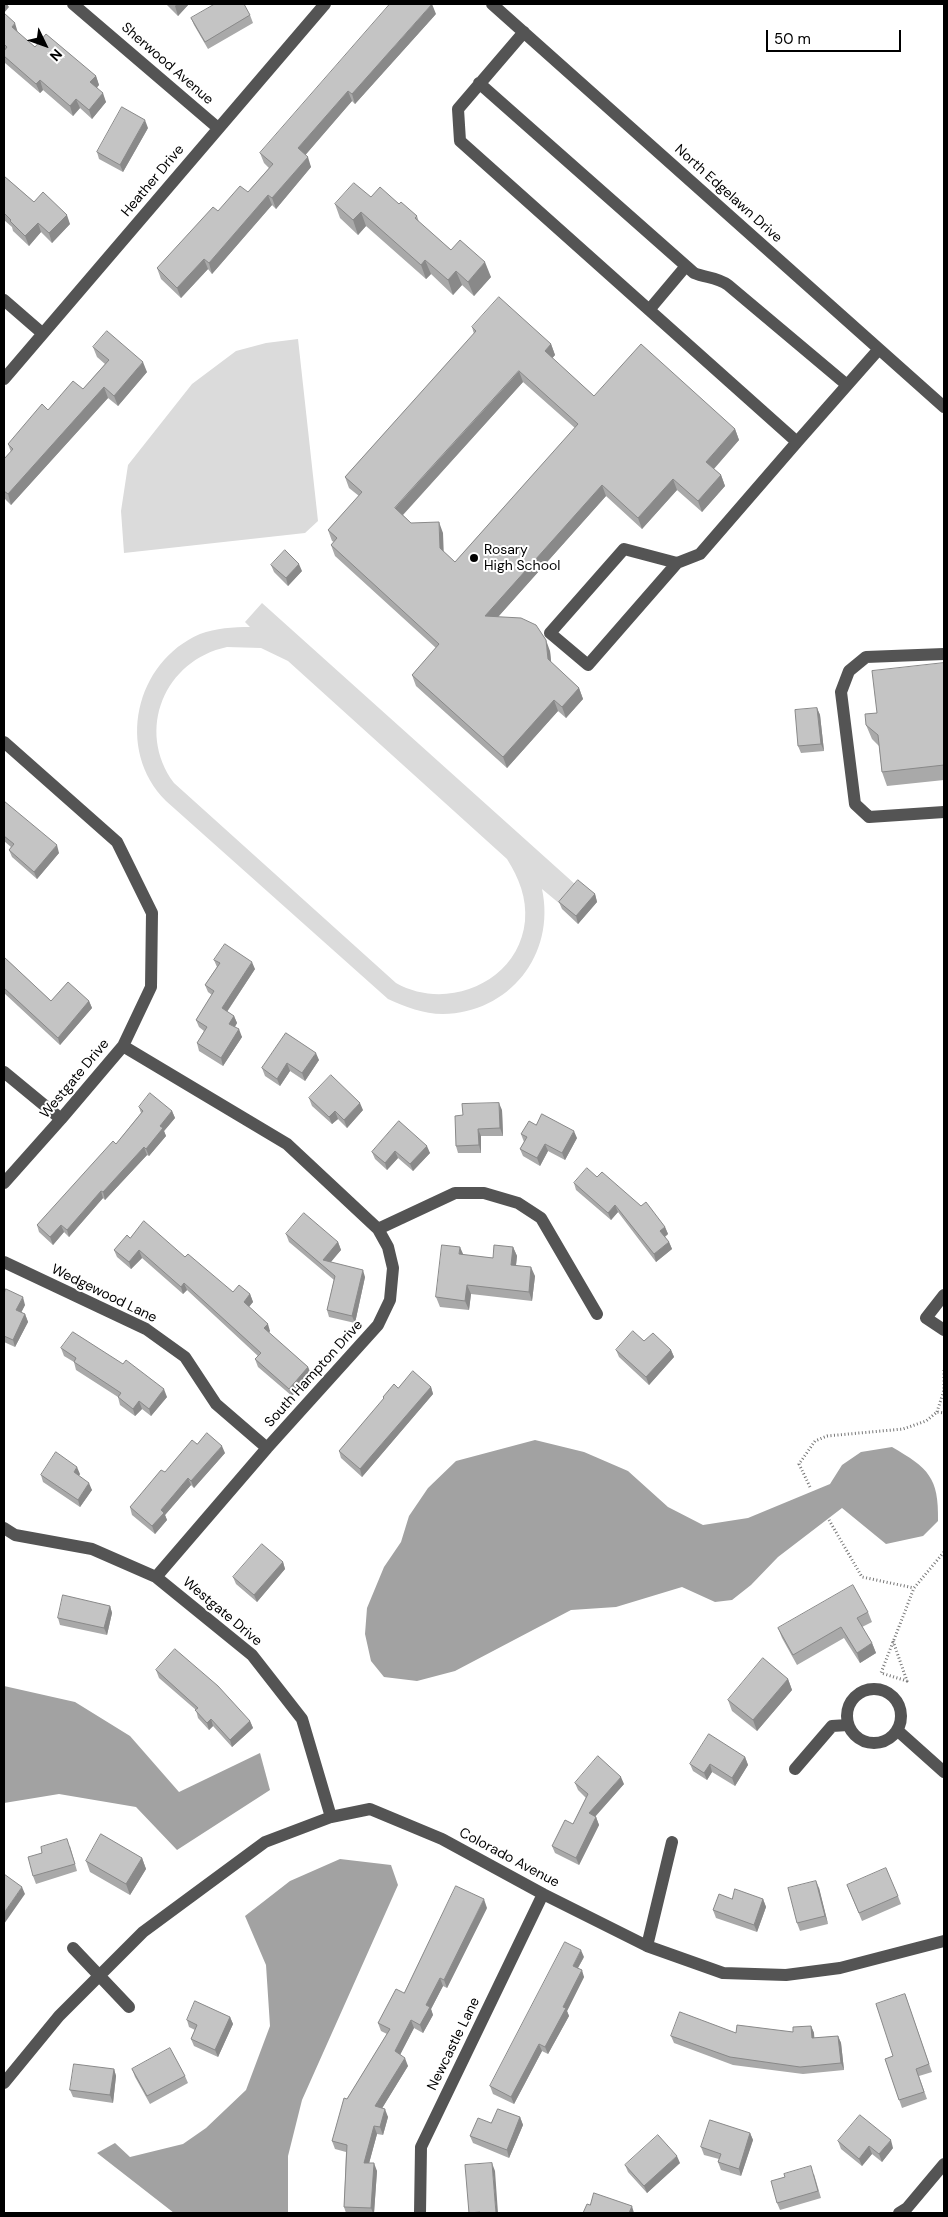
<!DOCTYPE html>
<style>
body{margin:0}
#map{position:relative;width:948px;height:2217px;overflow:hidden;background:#fff;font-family:"DM Sans",sans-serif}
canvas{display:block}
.frame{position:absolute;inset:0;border:5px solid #000;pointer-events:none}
.north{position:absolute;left:20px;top:20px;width:50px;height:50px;-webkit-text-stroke:4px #fff;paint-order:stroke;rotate:132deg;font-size:14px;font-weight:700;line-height:20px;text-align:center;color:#000}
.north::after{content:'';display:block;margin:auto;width:18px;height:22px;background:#000;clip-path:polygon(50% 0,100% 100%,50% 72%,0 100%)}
.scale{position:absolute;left:766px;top:30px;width:135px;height:22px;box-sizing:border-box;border:2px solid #000;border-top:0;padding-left:6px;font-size:15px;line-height:18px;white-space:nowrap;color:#000;-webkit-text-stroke:4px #fff;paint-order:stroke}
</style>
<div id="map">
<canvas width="948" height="2217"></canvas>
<div class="frame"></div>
<div class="north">N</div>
<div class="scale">50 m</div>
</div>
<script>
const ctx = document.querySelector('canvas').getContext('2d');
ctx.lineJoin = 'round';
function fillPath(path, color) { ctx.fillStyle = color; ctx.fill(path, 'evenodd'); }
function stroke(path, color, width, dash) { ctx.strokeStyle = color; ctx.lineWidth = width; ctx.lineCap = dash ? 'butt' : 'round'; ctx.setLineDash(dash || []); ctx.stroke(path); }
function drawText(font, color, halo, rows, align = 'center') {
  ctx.font = font + ' "DM Sans",sans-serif'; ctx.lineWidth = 4; ctx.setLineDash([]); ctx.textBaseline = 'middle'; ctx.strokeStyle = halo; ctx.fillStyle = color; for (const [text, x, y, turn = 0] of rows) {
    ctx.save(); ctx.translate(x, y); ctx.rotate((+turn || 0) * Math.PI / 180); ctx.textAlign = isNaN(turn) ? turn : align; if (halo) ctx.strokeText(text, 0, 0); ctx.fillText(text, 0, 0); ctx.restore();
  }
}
fillPath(new Path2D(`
 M298,339L318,521L305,533L124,553L121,511L128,465L192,384L236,351L266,343Z
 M262,603L576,885L560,904L542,889C556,955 509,1013 443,1014C423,1014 406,1007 388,999L166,801C115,750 135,662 200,634C216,628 233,627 250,627L245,622ZM227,647L261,648L288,661L507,859C519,878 527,898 525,921C519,982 447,1012 396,983L174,783C135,730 165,660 227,647Z`), '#dbdbdb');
fillPath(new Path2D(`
 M535,1440L584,1452L628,1471L668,1507L703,1525L748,1518L830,1484L842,1465L861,1452L892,1447C928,1468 939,1477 938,1521L923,1536L886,1544L842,1508L778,1557L751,1585L732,1600L715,1602L682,1587L616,1607L571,1610L455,1671L417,1681L384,1677L371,1661L365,1634L367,1608L384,1567L401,1542L409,1516L428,1488L456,1461Z
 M4,1686L75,1702L130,1736L179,1792L260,1753L270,1790L177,1850L136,1807L59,1794L4,1803Z
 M340,1859L391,1865L398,1885L302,2100L288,2156V2213H174L97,2153L115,2143L130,2157L183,2144L206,2128L246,2090L270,2026L266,1965L245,1916L290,1881Z`), '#a2a2a2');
stroke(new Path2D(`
 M937,1412L944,1390V1368
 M810,1487L799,1464L815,1441L827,1436L903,1429L926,1421L937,1412L944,1413
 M829,1520L862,1577L914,1588
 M893,1641L907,1681L881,1673L914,1588L944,1552`), '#767676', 3, [1, 2.5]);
stroke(new Path2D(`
 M73,4L218,128
 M492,4L944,407
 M524,32L458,109L460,141L797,442L879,349
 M479,83L694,273C706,278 717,277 728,285L847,385
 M4,300L42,333
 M649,310L686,266
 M4,379L325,4
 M677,563L624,549L550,633L588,665L677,563L700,554L797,442
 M944,654L866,657L849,671L841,692L855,804L869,817L944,812
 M4,742L117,842L152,913L151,987L123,1046L61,1119L4,1183
 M123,1046L287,1144L378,1229L388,1247L393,1268L390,1300L378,1325L267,1448L156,1577
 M4,1072L61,1119
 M378,1229L455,1193H484L518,1203L541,1218L597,1314
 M4,1262L146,1329L185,1357L216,1404L267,1448
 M944,1295L926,1318L944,1330
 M4,1528L15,1535L92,1549L156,1577L252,1655L302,1719L331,1817
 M847 1716a27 27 0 1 1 54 0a27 27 0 1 1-54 0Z
 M897,1730L944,1772
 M795,1769L832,1726L848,1725
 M647,1946L672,1842
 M73,1948L129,2007
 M4,2083L59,2016L143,1932L265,1842L331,1817L370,1809L442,1839L543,1894L647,1946L723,1973L786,1975L840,1968L944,1941
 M420,2213L421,2147L543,1894
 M899,2213L907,2208L944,2164`), '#545454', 12);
fillPath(new Path2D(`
 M166,4H189L178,16Z
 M4,13L18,33L35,47L96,76L99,85L97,87L106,102L92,119L80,108L73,116L43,90L40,93L5,63L4,61Z
 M436,14L355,104L352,101L305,155L311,167L276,209L272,205L212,274L208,269L181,298L161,279L157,268L218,211L248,192L269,168L264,163L260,153Z
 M250,15L253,23L208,49L194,25L191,18Z
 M148,128L123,172L99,159L97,152Z
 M4,176L34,202L70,224L52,243L41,232L29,246L13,231L12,227L4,220Z
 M371,197L399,204L417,216L419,222L451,250L491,277L474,296L462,285L453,295L431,274L426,279L366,226L358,235L340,218L335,204Z
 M472,327L551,344L555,355L552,358L594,396L735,429L739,440L714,469L721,475L725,486L702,512L677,490L642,529L606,496L498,617L550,651L551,662L579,688L583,699L566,718L558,711L507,768L416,686L412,675L436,648L335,556L331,545L334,542L332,541L328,530L359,496L349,488L345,477L474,334ZM523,382L575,428L455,562L443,551V533L411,523L403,515Z
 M93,347L147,372L118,406L108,398L11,505L5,499L4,500V459L11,452L8,444L48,410L83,389L105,364L97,357Z
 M271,565L302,571L288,586L274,572Z
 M944,663V780L887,786L882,772L879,746L872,739L866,725L877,713Z
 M817,708L820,715L824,751L801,753L798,746Z
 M4,801L59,853L37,879L12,857L9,850L11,847L4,841Z
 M595,894L597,902L578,924L562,909L559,902Z
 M4,957L51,1001H89L92,1008L60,1045L4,993Z
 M214,960L255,969L227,1012L234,1016L237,1023L235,1027L242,1037L223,1066L199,1051L197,1043L204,1031L199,1027L196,1020L212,995L208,992L205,985L217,967Z
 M286,1033L319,1060L305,1081L290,1071L280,1086L265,1076L262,1068Z
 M309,1098L363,1110L347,1128L338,1119L332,1124L312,1106Z
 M139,1107L172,1111L175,1118L164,1131L166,1136L149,1156L147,1155L105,1200L103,1198L69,1237L64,1232L53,1245L39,1232L37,1225L116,1144L141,1113Z
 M502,1110L503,1136H481V1153H458L456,1146L463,1115Z
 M399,1121L430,1153L413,1171L398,1158L387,1170L375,1159L372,1152Z
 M536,1125L577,1138L565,1160L548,1151L540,1166L523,1156L520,1149L524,1142L521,1134Z
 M574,1183L641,1206L665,1227L668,1234L665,1237L669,1242L672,1249L656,1262L618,1212L611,1220L576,1190Z
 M286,1234L338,1242L341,1250L330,1262L365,1277L355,1323L329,1317L327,1310L334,1280L289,1242Z
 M130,1238L185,1257L233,1292L250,1294L253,1302L249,1307L270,1331L269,1333L308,1367L311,1374L292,1396L258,1367L255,1359L258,1356L187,1290L183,1294L142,1258L131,1269L117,1257L114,1250Z
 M513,1247L517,1256L516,1265L535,1276L532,1301L471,1294L469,1310L440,1307L436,1297L463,1255L493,1258Z
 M4,1294L25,1305L21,1312L25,1314L28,1322L15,1347L4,1342Z
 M61,1348L167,1397L151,1416L142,1409L135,1416L120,1405L118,1397L76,1370L74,1362L64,1356Z
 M616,1350H671L674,1357L649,1385L619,1357Z
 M431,1387L433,1394L362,1477L341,1458L339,1451L384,1399L383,1397L398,1388Z
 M197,1444L225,1453L194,1488L191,1485L165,1515L167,1520L155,1534L132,1515L130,1507Z
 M80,1474L79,1476L92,1490L80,1507L43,1482L41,1475Z
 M283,1562L285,1569L257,1602L236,1584L233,1577Z
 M110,1606L112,1613L107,1635L60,1625L58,1618Z
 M868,1612L872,1622L862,1627L872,1643L876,1653L860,1663L844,1638L797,1665L782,1638L778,1628Z
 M156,1670L250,1721L253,1728L232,1747L213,1726L209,1730L198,1718L196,1710L159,1678Z
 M788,1679L792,1690L757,1731L732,1711L728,1700Z
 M745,1757L748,1765L735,1786L712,1772L707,1780L693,1771L690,1764Z
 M575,1783L624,1784L595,1817H596L599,1825L579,1865L555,1853L552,1846L573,1824L586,1798L578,1790Z
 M70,1846L77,1871L36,1884L33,1876Z
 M142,1858L146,1869L130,1895L90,1872L86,1861Z
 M847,1885L898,1896L901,1904L862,1921Z
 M819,1888L828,1924L800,1931L797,1923Z
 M732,1899H763L766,1907L757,1932L716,1918L713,1910Z
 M487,1908L447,1988L443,1986L431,2009L433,2015L423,2033L414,2028L400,2054L408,2066L382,2108L388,2117L383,2135L377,2134L369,2163L377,2171L374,2213H346L344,2207L346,2152L335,2149L332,2141L347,2099L387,2034L381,2031L378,2023L404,1993Z
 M584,1957L578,1968L584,1977L567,2011L569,2016L548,2054L542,2051L514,2104L493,2094L490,2086Z
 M905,1994L932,2072L919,2076L927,2099L902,2108L885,2059L893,2056Z
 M230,2017L233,2024L218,2057L194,2046L191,2039L195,2030L189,2027L187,2020Z
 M811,2026L814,2033V2038L838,2036L841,2043L844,2070L803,2074L733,2065L674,2043L671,2036L736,2033L793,2032Z
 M114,2069L116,2076L113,2103L73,2097L70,2090Z
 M132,2069L185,2076L188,2083L150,2104L135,2077Z
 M520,2117L523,2125L509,2158L473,2143L470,2136Z
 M750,2133L753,2140L741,2176L721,2170L718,2162L719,2159L704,2155L701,2147Z
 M838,2141L893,2148L882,2162L872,2154L862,2166L841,2149Z
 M680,2163L647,2193L628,2172L625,2165Z
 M814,2174L821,2198L780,2210L777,2203Z`), '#a9a9a9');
fillPath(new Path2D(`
 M4,4H7L9,7L4,13Z
 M177,4H189L178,16L175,6Z
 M432,4L436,14L355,104L352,94Z
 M15,23L18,33L12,27Z
 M96,76L99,85L94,91L90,82Z
 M40,80L43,90L40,93L36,84Z
 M348,91L352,101L302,159L298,148Z
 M103,93L106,102L92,119L89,110Z
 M76,99L80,108L73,116L70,106Z
 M145,120L148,128L123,172L120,165Z
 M308,157L311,167L276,209L272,198Z
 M268,195L272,205L212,274L209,263Z
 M361,212L366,226L358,235L353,220Z
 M67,215L70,224L52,243L49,233Z
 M38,223L41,232L29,246L25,236Z
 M204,259L208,269L181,298L177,288Z
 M425,260L431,274L426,279L421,265Z
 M485,262L491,277L474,296L468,282Z
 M456,271L462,285L453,295L448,280Z
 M551,344L555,355L549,362L545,351Z
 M143,362L147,372L118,406L114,396Z
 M519,371L523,382L399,519L395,508Z
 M104,387L108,398L11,505L8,494Z
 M735,429L739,440L710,473L706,462Z
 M721,475L725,486L702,512L698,501Z
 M673,479L677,490L642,529L638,518Z
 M602,485L606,496L489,627L485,616Z
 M439,522L443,533L444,559L440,548Z
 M299,564L302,571L288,586L286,578Z
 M546,640L550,651L552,670L548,659Z
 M579,688L583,699L566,718L562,707Z
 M554,700L558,711L507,768L503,757Z
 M817,708L820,715L824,751L821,744Z
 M57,845L59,853L37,879L34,872Z
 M595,894L597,902L578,924L576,916Z
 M252,962L255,969L224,1016L222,1008Z
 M89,1001L92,1008L60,1045L58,1038Z
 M234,1016L237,1023L232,1031L229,1024Z
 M239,1029L242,1037L223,1066L221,1058Z
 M316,1053L319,1060L305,1081L302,1073Z
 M287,1063L290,1071L280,1086L277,1079Z
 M360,1103L363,1110L347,1128L344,1120Z
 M499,1103L502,1110L503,1136L500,1128Z
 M172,1111L175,1118L164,1131L166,1136L149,1156L146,1149L160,1126Z
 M335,1111L338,1119L332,1124L329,1117Z
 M478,1129L481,1136V1153L479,1145Z
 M574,1131L577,1138L565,1160L562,1153Z
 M545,1144L548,1151L540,1166L537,1158Z
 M427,1146L430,1153L413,1171L410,1164Z
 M144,1147L147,1155L105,1200L103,1192Z
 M395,1151L398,1158L387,1170L385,1163Z
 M101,1191L103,1198L69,1237L67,1230Z
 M615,1205L618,1212L611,1220L608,1213Z
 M61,1225L64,1232L53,1245L50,1237Z
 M665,1227L668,1234L663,1238L660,1231Z
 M338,1242L341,1250L326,1268L323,1260Z
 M669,1242L672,1249L656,1262L654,1254Z
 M460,1247L464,1256L459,1254Z
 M513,1247L517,1256L515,1274L511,1265Z
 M139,1250L142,1258L131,1269L129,1262Z
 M531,1267L535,1276L532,1301L529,1292Z
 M363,1270L365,1277L355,1323L352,1316Z
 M184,1283L187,1290L183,1294L181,1287Z
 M467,1285L471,1294L469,1310L465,1301Z
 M250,1294L253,1302L246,1310L244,1302Z
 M23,1297L25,1305L19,1317L16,1310Z
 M25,1314L28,1322L15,1347L13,1340Z
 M268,1324L270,1331L266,1335L264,1328Z
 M671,1350L674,1357L649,1385L646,1377Z
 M308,1367L311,1374L292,1396L289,1389Z
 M431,1387L433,1394L362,1477L360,1469Z
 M164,1389L167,1397L151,1416L149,1409Z
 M139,1401L142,1409L135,1416L133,1409Z
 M222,1446L225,1453L194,1488L191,1481Z
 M77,1467L80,1474L76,1480L74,1472Z
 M188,1478L191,1485L165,1515L167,1520L155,1534L152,1526L161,1510Z
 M89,1483L92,1490L80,1507L78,1500Z
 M283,1562L285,1569L257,1602L254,1595Z
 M110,1606L112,1613L107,1635L104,1628Z
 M872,1643L876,1653L860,1663L857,1653Z
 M788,1679L792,1690L757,1731L753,1720Z
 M211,1719L213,1726L209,1730L207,1723Z
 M250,1721L253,1728L232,1747L230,1740Z
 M745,1757L748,1765L735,1786L732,1778Z
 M710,1764L712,1772L707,1780L704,1773Z
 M621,1777L624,1784L591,1821L589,1813Z
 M596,1817L599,1825L579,1865L576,1858Z
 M142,1858L146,1869L130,1895L126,1884Z
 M816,1881L819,1888L828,1924L825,1916Z
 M22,1887L25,1894L4,1924V1913Z
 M484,1899L487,1908L447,1988L444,1980Z
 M763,1899L766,1907L757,1932L754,1925Z
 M581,1950L584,1957L575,1973L573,1966Z
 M582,1970L584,1977L567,2011L569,2016L548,2054L545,2047L563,2007Z
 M440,1978L443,1986L431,2009L433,2015L423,2033L420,2025L426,2005Z
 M230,2017L233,2024L218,2057L215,2050Z
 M411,2020L414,2028L398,2059L395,2051Z
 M811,2026L814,2033L815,2046L812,2038Z
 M838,2036L841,2043L844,2070L841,2063Z
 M539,2044L542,2051L514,2104L511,2097Z
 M405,2058L408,2066L378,2115L375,2106Z
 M114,2069L116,2076L113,2103L110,2095Z
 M385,2109L388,2117L383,2135L380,2127Z
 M520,2117L523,2125L509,2158L507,2150Z
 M374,2126L377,2134L367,2171L364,2163Z
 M750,2133L753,2140L741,2176L739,2169Z
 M891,2140L893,2148L882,2162L879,2154Z
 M869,2146L872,2154L862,2166L859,2159Z
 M677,2156L680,2163L647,2193L644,2186Z
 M374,2163L377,2171L374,2213H373L371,2208Z
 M492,2163L495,2171L498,2213H496Z
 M632,2206L634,2213H629Z`), '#898989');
const building = new Path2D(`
 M215,4H244L250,15L205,42L191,18Z
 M390,4H432L352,94L348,91L298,148L308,157L272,198L268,195L209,263L204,259L177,288L157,268L213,207L218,211L240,186L248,192L273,164L260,153Z
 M4,13L15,23L12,27L35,47L46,34L96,76L90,82L103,93L89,110L76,99L70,106L40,80L36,84L4,56V51L7,47L4,44Z
 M122,107L145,120L120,165L97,152Z
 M4,176L34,202L43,192L67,215L49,233L38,223L25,236L10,221L11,220L4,213Z
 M354,183L371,197L380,187L399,204L401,202L417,216L415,218L451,250L460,240L485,262L468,282L456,271L448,280L425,260L421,265L361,212L353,220L335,204Z
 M499,297L551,344L545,351L594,396L641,344L735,429L706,462L721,475L698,501L673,479L638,518L602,485L485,616L521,618L536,625L546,640L548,659L579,688L562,707L554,700L503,757L412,675L439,644L331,545L337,538L328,530L362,492L345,477L476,331L472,327ZM519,371L578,424L455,562L440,548L439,522L411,523L395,508Z
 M107,331L143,362L114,396L104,387L8,494L4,491V459L13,449L8,444L42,404L48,410L73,381L83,389L109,360L93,347Z
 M285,550L299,564L286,578L271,565Z
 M944,663V765L882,772L878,735L866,725L865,714L877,713L872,671Z
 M817,708L821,744L798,746L795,710Z
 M4,801L57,845L34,872L9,850L14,844L4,836Z
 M578,880L595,894L576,916L559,902Z
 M225,944L252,962L222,1008L234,1016L229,1024L239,1029L221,1058L197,1043L207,1027L196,1020L214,991L205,985L220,963L214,960Z
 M4,957L51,1001L68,982L89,1001L58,1038L4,988Z
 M286,1033L316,1053L302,1073L287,1063L277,1079L262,1068Z
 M331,1075L360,1103L344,1120L335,1111L329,1117L309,1098Z
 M150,1093L172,1111L160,1126L163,1128L146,1149L144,1147L103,1192L101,1191L67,1230L61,1225L50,1237L37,1225L113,1141L116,1144L143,1111L139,1107Z
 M499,1103L500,1128L478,1129L479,1145L456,1146L455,1116L463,1115L462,1104Z
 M542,1114L574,1131L562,1153L545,1144L537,1158L520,1149L527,1137L521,1134L529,1121L536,1125Z
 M399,1121L427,1146L410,1164L395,1151L385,1163L372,1152Z
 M587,1168L597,1177L602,1172L641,1206L646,1202L665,1227L660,1231L669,1242L654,1254L615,1205L608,1213L574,1183Z
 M304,1213L338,1242L323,1260L363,1270L352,1316L327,1310L335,1276L286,1234Z
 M144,1221L185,1257L188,1254L233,1292L239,1285L250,1294L244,1302L268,1324L264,1328L308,1367L289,1389L255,1359L261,1353L184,1283L181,1287L139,1250L129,1262L114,1250L127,1235L130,1238Z
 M442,1245L460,1247L459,1254L493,1258L494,1245L513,1247L511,1265L531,1267L529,1292L467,1285L465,1301L436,1297Z
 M6,1289L23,1297L16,1310L25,1314L13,1340L4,1336V1294Z
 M633,1331L644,1341L653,1333L671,1350L646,1377L616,1350Z
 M73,1332L123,1364L126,1360L164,1389L149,1409L139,1401L133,1409L118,1397L121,1393L74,1362L76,1358L61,1348Z
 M413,1371L431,1387L360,1469L339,1451L384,1398L383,1397L394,1384L398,1388Z
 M207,1433L222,1446L191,1481L188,1478L161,1510L164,1513L152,1526L130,1507L161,1470L165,1472L192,1440L197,1444Z
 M56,1452L77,1467L74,1472L89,1483L78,1500L41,1475Z
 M262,1544L283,1562L254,1595L233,1577Z
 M853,1585L868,1612L857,1618L872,1643L857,1653L841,1627L793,1655L778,1628Z
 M63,1595L110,1606L104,1628L58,1618Z
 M175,1649L218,1686L250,1721L230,1740L211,1719L207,1723L195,1710L198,1708L156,1670Z
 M763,1658L788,1679L753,1720L728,1700Z
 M709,1734L745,1757L732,1778L710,1764L704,1773L690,1764Z
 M598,1756L621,1777L589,1813L596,1817L576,1858L552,1846L565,1820L573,1824L588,1794L575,1783Z
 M101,1834L142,1858L126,1884L86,1861Z
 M67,1839L75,1864L33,1876L28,1857L42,1853L41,1847Z
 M886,1868L898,1896L859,1913L847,1885Z
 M4,1874L22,1887L4,1913Z
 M816,1881L825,1916L797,1923L788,1888Z
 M456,1886L484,1899L444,1980L440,1978L426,2005L430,2007L420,2025L411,2020L395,2051L405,2058L375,2106L385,2109L380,2127L374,2126L364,2163H374L371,2208L344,2207L347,2145L332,2141L344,2098L347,2099L390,2029L378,2023L396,1989L404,1993Z
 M735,1889L763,1899L754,1925L713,1910L719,1894L732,1899Z
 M565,1942L581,1950L573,1966L582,1970L563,2007L566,2008L545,2047L539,2044L511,2097L490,2086Z
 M905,1994L929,2064L916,2069L924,2092L899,2100L885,2059L893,2056L876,2004Z
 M195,2001L230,2017L215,2050L191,2039L197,2025L187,2020Z
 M680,2012L736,2033L737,2025L793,2032V2027L811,2026L812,2038L838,2036L841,2063L800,2067L730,2057L671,2036Z
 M170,2048L185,2076L147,2096L132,2069Z
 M74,2064L114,2069L110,2095L70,2090Z
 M498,2109L520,2117L507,2150L470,2136L478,2118L491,2123Z
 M860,2115L891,2140L879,2154L869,2146L859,2159L838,2141Z
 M710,2120L750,2133L739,2169L718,2162L721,2154L701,2147Z
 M658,2135L677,2156L644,2186L625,2165Z
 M492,2163L496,2213H480V2212L469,2213L465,2165Z
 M811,2166L818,2191L777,2203L771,2181L785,2177L784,2174Z
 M594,2193L632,2206L629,2213H583L587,2204L590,2205Z`);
fillPath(building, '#c4c4c4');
stroke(building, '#898989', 1);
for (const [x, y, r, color] of [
 [474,558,5,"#000"]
]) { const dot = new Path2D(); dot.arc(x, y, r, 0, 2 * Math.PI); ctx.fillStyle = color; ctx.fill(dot); stroke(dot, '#fff', 2); }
drawText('14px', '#000', '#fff', [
 ["Sherwood Avenue",167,64,41],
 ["Heather Drive",153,181,-50],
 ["North Edgelawn Drive",728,194,42],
 ["Westgate Drive",75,1079,-50],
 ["Wedgewood Lane",104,1294,26],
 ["South Hampton Drive",314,1374,-48],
 ["Westgate Drive",222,1612,40],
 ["Colorado Avenue",509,1858,28],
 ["Newcastle Lane",454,2044,-64]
]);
drawText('14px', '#000', '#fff', [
 ["Rosary",484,550],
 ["High School",484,566]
], 'left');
</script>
